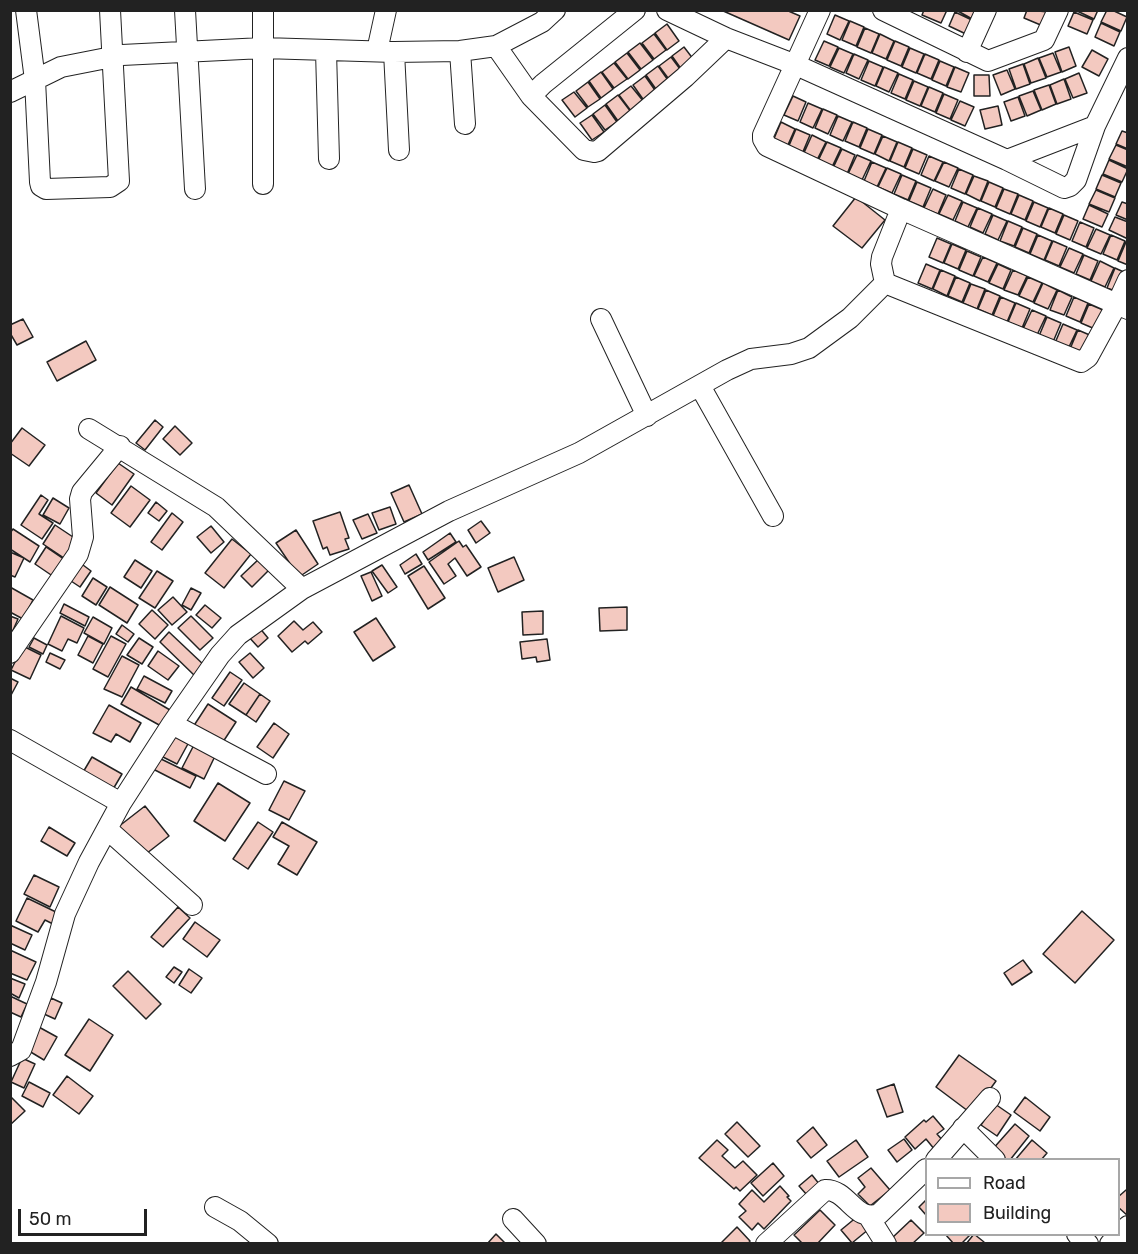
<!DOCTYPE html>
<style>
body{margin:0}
#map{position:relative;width:1138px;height:1254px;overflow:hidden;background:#fff;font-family:Rubik,sans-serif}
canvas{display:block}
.frame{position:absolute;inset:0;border:12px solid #222;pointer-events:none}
.legend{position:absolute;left:925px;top:1158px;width:195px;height:78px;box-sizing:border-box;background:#fff;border:2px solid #a7a7a7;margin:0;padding:8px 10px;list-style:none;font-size:18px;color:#222}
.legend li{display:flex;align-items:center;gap:12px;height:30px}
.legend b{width:30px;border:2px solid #a7a7a7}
.scale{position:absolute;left:18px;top:1209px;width:129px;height:27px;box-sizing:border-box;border:3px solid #222;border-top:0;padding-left:8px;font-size:18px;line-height:21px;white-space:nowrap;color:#222;-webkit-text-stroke:4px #fff;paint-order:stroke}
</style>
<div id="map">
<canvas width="1138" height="1254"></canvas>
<div class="frame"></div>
<ul class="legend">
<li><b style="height:8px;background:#fff"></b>Road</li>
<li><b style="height:16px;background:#f3c9c0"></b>Building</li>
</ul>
<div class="scale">50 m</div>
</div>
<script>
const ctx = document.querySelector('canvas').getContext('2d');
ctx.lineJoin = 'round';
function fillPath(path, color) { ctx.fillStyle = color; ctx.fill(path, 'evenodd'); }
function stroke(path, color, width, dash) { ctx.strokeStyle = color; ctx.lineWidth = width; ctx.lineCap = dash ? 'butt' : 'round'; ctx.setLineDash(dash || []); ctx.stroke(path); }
const building = new Path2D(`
 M721,10H786L800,16L789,40Z
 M924,10H947L941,23L922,15Z
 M956,10H979L974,20Z
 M1027,10L1049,12L1043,26L1024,18Z
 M1075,10H1098L1094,19Z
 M1107,10H1112L1127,17L1121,31L1101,22Z
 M955,12L974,21L968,35L949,26Z
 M1074,12L1093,20L1087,34L1068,26Z
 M835,15L849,21L840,40L827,34Z
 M850,21L864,27L856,46L842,40Z
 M1101,23L1120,32L1114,46L1095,37Z
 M667,24L679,41L667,50L655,33Z
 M865,28L879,34L871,53L857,47Z
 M654,34L666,50L654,59L642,43Z
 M880,34L894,41L886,59L872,53Z
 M824,41L838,47L829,66L815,60Z
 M895,41L909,47L901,66L887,60Z
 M640,43L653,60L641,69L628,52Z
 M684,47L697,64L684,73L672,56Z
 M1069,47L1076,66L1062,72L1055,52Z
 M839,48L853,54L844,73L830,67Z
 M910,48L924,54L916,73L902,67Z
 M1092,50L1108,59L1099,76L1082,67Z
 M627,53L640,70L628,79L615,62Z
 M1053,53L1061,72L1047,77L1039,58Z
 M854,54L868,60L859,79L846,73Z
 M925,54L939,60L931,79L917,73Z
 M671,57L683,73L671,82L659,66Z
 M1038,58L1046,78L1031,83L1024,64Z
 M869,61L883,67L875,86L861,80Z
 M940,61L954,67L946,86L932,80Z
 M614,63L627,79L614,88L602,72Z
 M1023,64L1030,84L1016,89L1009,69Z
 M658,66L670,83L658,92L646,75Z
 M884,67L898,73L889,92L876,86Z
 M955,67L969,73L961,92L947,87Z
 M1007,70L1015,89L1001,95L993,75Z
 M601,72L613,89L601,98L589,81Z
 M1079,73L1087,93L1073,98L1065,79Z
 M899,74L913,80L905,99L891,93Z
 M974,75H989L990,96H974Z
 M645,76L657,93L645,102L633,85Z
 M1064,79L1071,99L1057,104L1050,85Z
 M914,81L928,87L920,106L906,100Z
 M588,82L600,99L588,107L576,91Z
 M1049,85L1056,104L1042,110L1034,90Z
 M631,86L644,102L631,111L619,95Z
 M929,87L943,93L935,112L921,106Z
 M1033,91L1041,110L1027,116L1019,96Z
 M574,92L587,108L575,117L562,100Z
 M944,94L958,100L950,119L936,113Z
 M618,95L631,112L618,121L606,104Z
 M793,96L806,102L798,121L784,115Z
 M1018,97L1025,116L1011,121L1004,102Z
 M960,101L974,107L965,126L951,120Z
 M808,103L822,109L813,128L800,122Z
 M605,105L617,122L605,130L593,114Z
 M998,106L1002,125L985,129L980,110Z
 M823,109L837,115L828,134L815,128Z
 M592,115L604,132L592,140L580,123Z
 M838,116L852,122L843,141L830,135Z
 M781,122L795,129L787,147L773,141Z
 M853,122L867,128L859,147L845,141Z
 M796,129L810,135L802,154L788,148Z
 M868,129L882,135L874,154L860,148Z
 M1122,131L1128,133V149L1116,144Z
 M812,135L826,142L817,160L803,155Z
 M883,136L897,142L889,161L875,154Z
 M827,142L841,148L832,167L818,161Z
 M898,142L912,148L904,167L890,161Z
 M1116,145L1128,150V167L1109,159Z
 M842,149L855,155L847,174L833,168Z
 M913,149L927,155L919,174L905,168Z
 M857,155L871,161L862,180L848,174Z
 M929,156L943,162L934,181L921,175Z
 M1109,160L1128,169L1122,182L1103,174Z
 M872,162L886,168L877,187L864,181Z
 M944,162L958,168L949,187L935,181Z
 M887,168L901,174L892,193L878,187Z
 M959,169L973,175L965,194L951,188Z
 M902,175L916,181L908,200L894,194Z
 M1102,175L1121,183L1115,197L1096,189Z
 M974,176L988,181L980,201L966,194Z
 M917,182L931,188L923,207L909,201Z
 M989,182L1003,188L995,207L981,201Z
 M933,189L946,195L938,214L924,208Z
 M1004,189L1018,194L1010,214L996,208Z
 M1096,190L1115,198L1109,212L1089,204Z
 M948,195L962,201L953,220L939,214Z
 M1019,195L1033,201L1025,220L1011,214Z
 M856,197L885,220L862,248L833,226Z
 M963,202L977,208L968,227L955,221Z
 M1034,202L1048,208L1040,227L1026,221Z
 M1122,202L1128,204V220L1116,215Z
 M1089,205L1108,214L1102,227L1083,219Z
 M978,208L992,214L983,233L970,227Z
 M1049,208L1063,214L1055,233L1041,227Z
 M993,215L1007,221L998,240L985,234Z
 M1064,215L1078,221L1070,240L1056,234Z
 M1115,217L1128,222V239L1109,230Z
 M1008,221L1022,227L1014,246L1000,241Z
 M1080,222L1094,228L1086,247L1072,241Z
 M1023,228L1037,234L1029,253L1015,247Z
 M1096,229L1110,235L1101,254L1087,248Z
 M1038,235L1052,241L1044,260L1030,254Z
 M1111,235L1125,241L1117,260L1103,254Z
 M937,238L951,244L943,263L929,257Z
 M1053,241L1067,247L1059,266L1045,260Z
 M1126,242L1128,243V265L1118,261Z
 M952,244L966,250L958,269L944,263Z
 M1069,248L1083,254L1074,273L1060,267Z
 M967,251L981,257L973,276L959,270Z
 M1084,255L1098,261L1090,280L1076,274Z
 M983,257L997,263L988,282L974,276Z
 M1100,261L1114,268L1105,287L1091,281Z
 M926,264L940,270L932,289L918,283Z
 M998,264L1011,270L1003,289L989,283Z
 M1115,268L1128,274L1121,293L1107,288Z
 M941,270L955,276L947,296L933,289Z
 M1013,270L1027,276L1018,295L1004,290Z
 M956,277L970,283L962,302L948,296Z
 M1028,277L1042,283L1033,302L1019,296Z
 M1043,283L1057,290L1048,309L1034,303Z
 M971,284L985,289L977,309L963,303Z
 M986,290L1000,296L992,315L978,309Z
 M1058,290L1072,297L1064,315L1050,310Z
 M1001,297L1015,303L1007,322L993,316Z
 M1074,297L1088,303L1080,322L1066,316Z
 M1016,303L1030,309L1022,328L1008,322Z
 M1089,304L1103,310L1095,329L1081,323Z
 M1032,310L1046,316L1037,335L1023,329Z
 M1047,317L1061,323L1053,342L1039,336Z
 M23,319L33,337L17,345L10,333V325Z
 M1063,324L1077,330L1068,349L1055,343Z
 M1078,330L1092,336L1084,355L1070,349Z
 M86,341L96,360L57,381L47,362Z
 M155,420L163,427L145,450L136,443Z
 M175,426L192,443L180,455L163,439Z
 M22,428L45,445L29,466L10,453V444Z
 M118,463L134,474L112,505L96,493Z
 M409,485L422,514L404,522L391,493Z
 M131,486L150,500L130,527L111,513Z
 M41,495L48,500L39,514L53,523L42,539L21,525Z
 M53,498L69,508L60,524L43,515Z
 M156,502L167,511L159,521L148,513Z
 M390,507L396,524L379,530L372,513Z
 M340,512L349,538L345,539L349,549L330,555L327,547L323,549L313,521Z
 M172,513L183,522L162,550L151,542Z
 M368,514L377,533L362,539L353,520Z
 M481,521L490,533L476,543L468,530Z
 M55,525L79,541L67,560L43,544Z
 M211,526L224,542L211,553L197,537Z
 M13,529L39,546L30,562L10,549V533Z
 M296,530L318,564L299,577L276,543Z
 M450,533L456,542L428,560L423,552Z
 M232,539L251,554L224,588L205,573Z
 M459,541L463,547L466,545L481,567L467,576L455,558L448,564L456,576L444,584L429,562Z
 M46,547L68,562L57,579L35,564Z
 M10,552L24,558L15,577L10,575Z
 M416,554L422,564L405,574L400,565Z
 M514,557L524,580L498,592L488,568Z
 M260,558L270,569L252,587L241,576Z
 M135,560L152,571L141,588L124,577Z
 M79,562L91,571L80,587L68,579Z
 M382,565L397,587L388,593L372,571Z
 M424,566L445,598L428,609L408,576Z
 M157,571L173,581L155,608L139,598Z
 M371,572L382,596L372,601L361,576Z
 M93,578L107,587L96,605L82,596Z
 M10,587L33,600L23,619L10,612Z
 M110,587L138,605L127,623L99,605Z
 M191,588L201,593L191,610L182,605Z
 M173,597L187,612L172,625L158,610Z
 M64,604L89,617L85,626L60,613Z
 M205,605L221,618L212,628L196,615Z
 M627,607V630L600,631L599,608Z
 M152,610L168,625L155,639L139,624Z
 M543,611V634L523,635L522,612Z
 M10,616L18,619L10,637Z
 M61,616L84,628L77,643L68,639L62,651L48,644Z
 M191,616L213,638L200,650L178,628Z
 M93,617L112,628L104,644L84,633Z
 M376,618L395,647L373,661L354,632Z
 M294,621L303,630L313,622L322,632L308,644L305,641L292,652L278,636Z
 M122,625L134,634L128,642L116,634Z
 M258,626L268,638L258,647L247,635Z
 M169,632L205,666L195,676L160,642Z
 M88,636L103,644L93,663L78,655Z
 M111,636L126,644L108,677L93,669Z
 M34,638L47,645L43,654L29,647Z
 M139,638L153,647L142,664L127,655Z
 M547,639L550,660L537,662L536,657L522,659L520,642Z
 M23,646L41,655L30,679L11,670Z
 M158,651L179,666L168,680L148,666Z
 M50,653L65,660L60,669L46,662Z
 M250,653L264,668L253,678L239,662Z
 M122,656L139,665L122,697L104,689Z
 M230,672L242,680L224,706L212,698Z
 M144,676L172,691L165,703L137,689Z
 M10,678L18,682L10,697Z
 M244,683L260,694L246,715L229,704Z
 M131,687L170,710L161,726L121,704Z
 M260,694L270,701L256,722L246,715Z
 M208,704L236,722L221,745L193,727Z
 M109,705L141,723L130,742L116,734L111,742L93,733Z
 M274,723L289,734L273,758L257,747Z
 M173,733L189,742L177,764L161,756Z
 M196,741L217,752L204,779L182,768Z
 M92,757L122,774L112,791L82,774Z
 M159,758L196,776L190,788L153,769Z
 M284,781L305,791L289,820L269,810Z
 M218,783L250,803L225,841L194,821Z
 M145,806L169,836L142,857L118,827Z
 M258,822L273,832L248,869L233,859Z
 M282,822L317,842L297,875L278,864L289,846L273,837Z
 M49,827L75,843L67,856L41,841Z
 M34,875L59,887L50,907L24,894Z
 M27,898L58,913L53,924L45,920L38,932L16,921Z
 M178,907L190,918L163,947L151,937Z
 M1082,911L1114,940L1075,983L1043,954Z
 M195,922L220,940L207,957L183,939Z
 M10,925L32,935L25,950L10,943Z
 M10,950L36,962L27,980L10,973Z
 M1023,960L1032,972L1012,985L1004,973Z
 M174,967L182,972L174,983L166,977Z
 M189,969L202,978L191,993L179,985Z
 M128,971L161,1004L146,1019L113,986Z
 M10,978L25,984L19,998L10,993Z
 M10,996L27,1004L21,1017L10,1012Z
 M51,998L62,1003L55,1019L44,1014Z
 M89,1019L113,1035L90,1071L65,1055Z
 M37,1026L57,1037L44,1060L24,1048Z
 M959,1055L996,1081L972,1114L936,1087Z
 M22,1058L35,1064L24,1088L11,1082Z
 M67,1076L93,1096L79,1114L53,1095Z
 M29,1082L50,1093L43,1107L22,1096Z
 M894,1084L903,1112L887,1117L877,1090Z
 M10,1096L25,1111L10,1125Z
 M1025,1097L1050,1117L1040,1131L1014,1112Z
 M995,1104L1011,1115L997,1136L981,1125Z
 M933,1116L944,1129L937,1134L944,1142L935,1150L926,1139L915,1149L905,1137L924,1120L926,1122Z
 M737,1122L760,1146L748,1157L725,1134Z
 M1015,1124L1029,1136L1010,1160H1001L991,1151Z
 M813,1127L827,1145L811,1158L797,1141Z
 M904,1139L912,1150L897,1162L888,1150Z
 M717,1140L728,1150L722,1156L735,1168L743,1161L757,1175L740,1191L736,1187L734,1189L699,1158Z
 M856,1140L868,1157L839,1177L827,1161Z
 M1032,1140L1047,1153L1041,1160H1015Z
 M773,1163L784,1176L763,1196L751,1183Z
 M871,1168L890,1190L870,1206L858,1194L865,1187L858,1178Z
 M812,1175L820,1185L807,1195L799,1186Z
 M780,1186L789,1196L787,1197L791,1201L764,1229L758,1223L752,1230L739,1217L746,1211L739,1204L752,1190L764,1202Z
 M1126,1190L1128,1192V1216L1118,1207V1197Z
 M926,1200V1215L919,1207Z
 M820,1210L835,1225L817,1244H803L794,1235Z
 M858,1216L869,1229L852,1243L841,1230Z
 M911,1220L924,1233L912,1244H897L892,1238Z
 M737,1227L750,1241L748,1244H720Z
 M496,1234L506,1244H487Z
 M945,1234H971L961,1244H954Z
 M974,1234L984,1242L983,1244H966Z`);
fillPath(building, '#f3c9c0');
stroke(building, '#222', 1.5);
const minor = new Path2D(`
 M26,10L35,80L40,182L41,186L46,189L110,187L119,181L110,10
 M185,10L195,189
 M263,10V184
 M635,10L543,84L531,96L584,150L594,152L598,151L685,77L726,38
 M667,10L726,38L796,65L1007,160L1064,188L1070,186L1076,180L1095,126L1128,58
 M820,10L763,135V139L767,146L901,209L1128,309
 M883,10L988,61L1044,40L1058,10
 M496,46L531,96
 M326,51L329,159
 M377,51L386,10
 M460,51L465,124
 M394,52L399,150
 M967,52L986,10
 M10,92L61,67L122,55L263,48L394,52L460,51L496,46L542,22L555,10
 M1007,160L1095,126
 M901,209L882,257L881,264L885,283L1076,360L1081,362L1088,357L1117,304L1128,280
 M601,319L647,416
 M700,386L773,516
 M89,429L216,507L302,589
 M10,653L78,554L83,537L80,499L82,492L120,446
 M172,724L266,774
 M10,740L121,803
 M107,829L192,905
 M10,1056L21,1050L46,982L65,914L89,862L121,803L172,724L220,655L238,635L302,589L449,511L579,453L727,370L751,359L791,354L809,348L850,318L885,283
 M963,1128L995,1160
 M936,1160L990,1098
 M215,1207L240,1221L268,1244
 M869,1217L886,1244
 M513,1219L536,1244
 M1077,1234L1088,1244
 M766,1244L825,1190C848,1189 855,1223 879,1214L926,1169
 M1110,1244L1128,1226`);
stroke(minor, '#222', 22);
stroke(minor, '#fff', 20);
</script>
